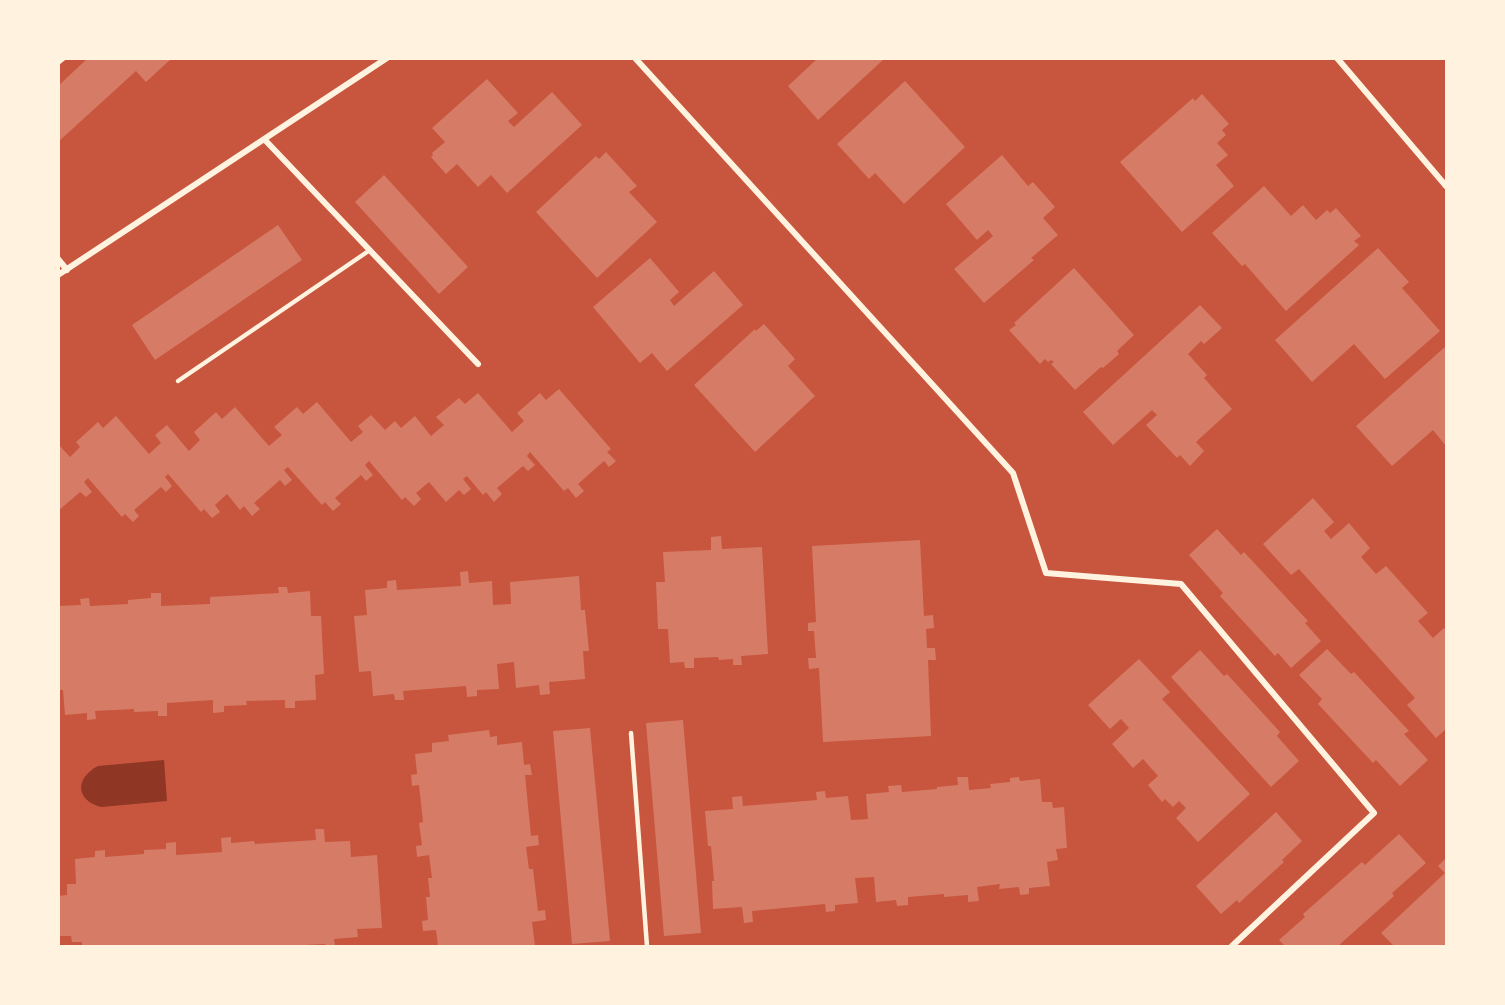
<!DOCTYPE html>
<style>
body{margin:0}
#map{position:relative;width:1505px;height:1005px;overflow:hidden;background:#c8553d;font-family:Barlow,sans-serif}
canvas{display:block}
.frame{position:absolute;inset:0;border:60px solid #fff3e0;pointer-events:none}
</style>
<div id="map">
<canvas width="1505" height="1005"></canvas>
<div class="frame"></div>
</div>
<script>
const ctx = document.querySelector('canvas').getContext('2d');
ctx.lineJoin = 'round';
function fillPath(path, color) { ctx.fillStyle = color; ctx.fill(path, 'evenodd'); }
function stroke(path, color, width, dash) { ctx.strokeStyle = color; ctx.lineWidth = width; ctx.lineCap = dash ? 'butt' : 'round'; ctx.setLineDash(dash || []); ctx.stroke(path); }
fillPath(new Path2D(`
 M164,760L167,801L101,807C75,800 75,778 98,766Z`), '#8f3625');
fillPath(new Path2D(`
 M88,58H172L146,82L136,71L58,142V86Z
 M818,58H885L818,120L788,86Z
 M487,79L518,113L508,121L514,127L552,92L582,125L507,193L491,175L478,187L457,164L446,174L431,157L433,155L432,153L445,142L432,128Z
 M905,81L965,147L904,204L875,173L869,179L837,144Z
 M1202,94L1229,124L1222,130L1226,135L1217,143L1228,155L1216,165L1234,186L1182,232L1120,162L1193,98L1195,101Z
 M606,152L637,186L629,192L657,222L597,278L536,212L596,156L599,159Z
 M1002,155L1028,186L1033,182L1055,207L1043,218L1058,235L1031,258L1034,260L984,303L954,269L993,236L988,230L977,240L946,204Z
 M384,175L468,267L439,294L355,202Z
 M1264,186L1291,216L1303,205L1316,220L1327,210L1330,213L1336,208L1361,236L1354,241L1359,245L1286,311L1245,264L1242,266L1212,233Z
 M278,225L302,260L155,360L132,325Z
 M1378,248L1409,282L1402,288L1440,331L1385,379L1354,344L1312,382L1275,340Z
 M650,258L679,292L670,300L674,306L714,271L743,305L667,371L652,353L640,363L593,307Z
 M1074,268L1134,335L1117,351L1119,354L1103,368L1101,367L1075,390L1051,364L1054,362L1051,360L1048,362L1045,359L1040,364L1009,330L1016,325L1014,323Z
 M1200,305L1222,328L1204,344L1201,341L1188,354L1207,375L1204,378L1232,409L1196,442L1204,451L1190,466L1180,455L1177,458L1146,425L1157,415L1152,410L1113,445L1083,412Z
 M764,324L795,359L788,366L815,396L755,452L694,385L755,329L756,331Z
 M1446,346V446L1433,430L1392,466L1356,426Z
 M559,389L611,449L607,452L616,461L609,467L604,461L578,484L584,491L576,498L568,488L564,491L530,452L527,456L535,465L528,471L523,466L497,488L502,494L494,502L486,492L483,495L467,476L463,479L471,489L464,495L459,490L446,502L429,482L416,493L421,499L414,506L405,497L402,500L369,461L365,465L373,475L366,481L361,475L335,498L341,504L333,511L325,502L322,505L288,467L284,470L292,480L285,486L280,480L254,503L260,509L252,516L244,506L240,510L227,494L215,505L220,512L212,518L204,509L201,512L168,474L165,477L172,486L166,492L161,487L134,510L139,516L133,522L125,514L122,517L88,478L84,482L92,492L86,497L80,492L58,511V444L70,457L80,447L76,442L98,422L103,428L116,416L149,454L161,443L155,435L167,425L189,451L200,440L194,432L216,412L222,419L235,407L269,446L282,435L274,427L297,407L303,414L317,402L351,442L363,432L358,426L371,415L385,430L395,421L401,428L415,416L431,436L444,425L436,417L459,398L465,404L478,393L512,432L524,421L517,413L540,393L546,400Z
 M1313,498L1334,522L1324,531L1331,539L1349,523L1370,548L1361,557L1376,574L1386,566L1428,613L1418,621L1433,638L1444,628L1446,630V729L1436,738L1407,705L1415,698L1299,569L1291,575L1263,544Z
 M1217,529L1241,555L1244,552L1308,621L1305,623L1321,641L1291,668L1278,653L1275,656L1220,596L1223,593L1189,555Z
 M721,536L722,549L762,547L768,654L741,656L742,665H733V659L719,660L718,657L694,658V668H685L684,662L670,663L668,629H658L656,582H665L663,552L711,550V537Z
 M920,540L924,616L933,615L934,628L926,629L927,648H935L936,660H928L931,736L823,742L819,668L809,669L808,658H816L814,631H808V623L816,622L812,546Z
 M468,571L469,583L492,581L493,605L511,604L510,582L579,576L581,610H585L589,651H583L585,679L549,682L550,694L540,695L539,685L516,688L514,662L497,664L499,689L477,690V696L467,697L466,686L403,691L404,700H395L394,694L373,696L371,671L359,672L354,616L367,615L365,590L387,588V581L396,580L397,590L461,586L460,572Z
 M278,587H287L288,593L310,591L311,616H321L324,674L315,675L316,700L295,701V708H285V700L246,701L247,705L224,706V712L213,713V700L167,703V716H158V711L134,712V709L95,711L96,719L87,720V713L65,715L63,690H58V631H60L58,606L81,605L80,599L89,598L90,606L128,604V600L151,598V593H161V606L210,604V597L279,593Z
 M1327,649L1351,674L1354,672L1409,731L1404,734L1428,760L1400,786L1376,760L1373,763L1318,704L1322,699L1299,675Z
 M1200,650L1224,676L1227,674L1280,732L1277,736L1299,761L1271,787L1171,677Z
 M1139,659L1170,692L1162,699L1250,794L1198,842L1176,818L1186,808L1179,801L1173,807L1165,799L1162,802L1148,785L1158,776L1143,759L1133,768L1112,744L1129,728L1121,719L1110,729L1088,705Z
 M683,720L701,933L664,936L646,723Z
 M590,728L610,941L572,944L553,731Z
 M489,730L490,737L497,736V745L522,742L524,765L530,764L532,775H525L531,836L538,835L539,845L526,847L529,869H533L538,911L545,910L546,920L532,922L535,946H438L436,930L423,931L422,921L428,920L426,897H430L428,878H432L429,855L417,857L416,846L422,845L419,823L423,822L419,785L412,786L411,775L417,774L415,754L432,752V743L449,741L448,735Z
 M957,777H968L969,790L991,788L990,784L1010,782V778L1019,777L1020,781L1040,779L1042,802H1052L1053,808L1064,807L1067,848L1056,849L1058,860L1047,862L1050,886L1029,888V894L1020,895L1019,887L999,889L1000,884L977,887L979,901L968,902V895L944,897V894L908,897V905L897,906L896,900L876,902L874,877L855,878L858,903L835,905V911L826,912L825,904L752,911L753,922L744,923L742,907L713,909L712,881H714L711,846H708L705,811L733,809L732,797L742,796L743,806L817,800L816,792L825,791L826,798L848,796L851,820L868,819L866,794L889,792L888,786L901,785L902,792L937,789V787L958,785Z
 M1276,812L1302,841L1282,860L1284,862L1239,903L1237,900L1221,914L1196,886Z
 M315,829H324L325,842L350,841L351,857L377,855L382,928L357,929L358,937L334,939L335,946H325V944L286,946H82V942H72L71,936H58V896L67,895V884H76L75,859L95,857V851L105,850V857L144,854V850L166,849V843L176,842V855L222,852L221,838L231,837V843L254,841L255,844L316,840Z
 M1399,834L1426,863L1392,893L1394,896L1338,946H1285L1279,940L1305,917L1303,914L1362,862L1365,865Z
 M1446,858V946H1394L1381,933L1445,873L1438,866Z`), '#d67c66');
stroke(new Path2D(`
 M178,381L370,250
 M631,733L647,946`), '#fff3e0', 4.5);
stroke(new Path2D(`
 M635,58L1013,473L1046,573L1181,584L1374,813L1232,946
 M1337,58L1446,186
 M58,62L63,58
 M265,140L478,364
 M58,259L67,270
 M58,275L387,58`), '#fff3e0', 6);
</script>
